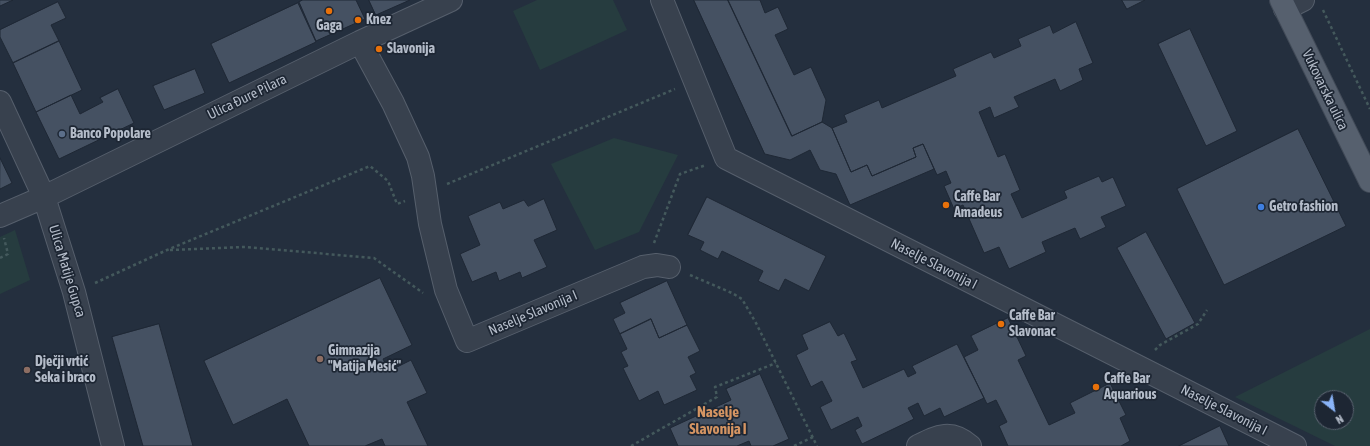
<!DOCTYPE html>
<meta charset="utf-8">
<style>
body{margin:0}
#map{position:relative;width:1370px;height:446px;overflow:hidden;background:#242f3e;font-family:"Asap Condensed",sans-serif}
canvas{display:block}
.north{position:absolute;left:1314px;top:390px;width:40px;height:40px;box-sizing:border-box;background:#1d2633;border:1px solid #59626f;border-radius:50%;rotate:149deg;font-size:11px;font-weight:700;line-height:16px;text-align:center;color:#b4bcc9}
.north::after{content:'';display:block;margin:auto;width:14px;height:18px;background:#8ab4f8;clip-path:polygon(50% 0,100% 100%,50% 72%,0 100%)}
</style>
<div id="map">
<canvas width="1370" height="446"></canvas>
<div class="north">N</div>
</div>
<script>
const ctx = document.querySelector('canvas').getContext('2d');
ctx.lineJoin = 'round';
function fillPath(path, color) { ctx.fillStyle = color; ctx.fill(path, 'evenodd'); }
function stroke(path, color, width, dash) { ctx.strokeStyle = color; ctx.lineWidth = width; ctx.lineCap = dash ? 'butt' : 'round'; ctx.setLineDash(dash || []); ctx.stroke(path); }
function drawText(font, color, halo, rows, align = 'center') {
  ctx.font = font + ' "Asap Condensed",sans-serif'; ctx.lineWidth = 3.5; ctx.setLineDash([]); ctx.textBaseline = 'middle'; ctx.strokeStyle = halo; ctx.fillStyle = color; for (const [text, x, y, turn = 0] of rows) {
    ctx.save(); ctx.translate(x, y); ctx.rotate((+turn || 0) * Math.PI / 180); ctx.textAlign = isNaN(turn) ? turn : align; if (halo) ctx.strokeText(text, 0, 0); ctx.fillText(text, 0, 0); ctx.restore();
  }
}
fillPath(new Path2D(`
 M537,0H613L627,30L540,70L513,11Z
 M614,138L678,155L639,232L595,250L551,164Z
 M15,230L30,280L0,294V237Z
 M1370,329V446H1335L1235,397ZM1322,398H1346V422H1322Z`), '#263c3f');
const building = new Path2D(`
 M0,0H13L0,6Z
 M303,0H356L365,19L316,41L299,2Z
 M369,0H410L376,15Z
 M694,0H728L792,136L822,122L832,128L851,172L867,165L872,176L916,157L913,148L923,144L934,169L850,205L836,174L820,170L810,150L790,160L765,154Z
 M728,0H760L765,13L778,7L788,29L775,35L794,75L811,67L826,100L822,122L792,136Z
 M1122,0H1145L1127,9Z
 M58,2L66,18L51,25L59,41L13,63L0,37V30Z
 M298,3L316,42L229,83L211,44Z
 M1076,22L1093,63L1079,69L1083,80L1060,91L1055,79L1014,97L1019,107L994,118L990,107L979,112L998,157L1005,154L1020,190L1011,194L1022,218L1067,198L1064,191L1099,176L1102,182L1113,177L1126,206L1101,217L1106,227L1080,239L1075,228L1042,242L1046,252L1009,269L999,247L984,253L963,205L954,209L944,186L951,183L946,171L937,175L923,144L913,148L916,157L872,176L867,165L851,172L832,128L847,122L844,115L879,100L882,108L956,76L953,69L991,52L994,58L1021,46L1018,39L1050,25L1053,33Z
 M1190,29L1237,131L1206,146L1158,44Z
 M59,41L82,90L36,112L13,63Z
 M195,69L205,93L164,110L153,86Z
 M118,89L134,123L59,159L36,112L71,95L80,114L103,102L100,98Z
 M1298,129L1346,226L1224,285L1177,189Z
 M0,158L12,183L0,189Z
 M707,197L826,256L809,291L785,279L779,291L758,281L763,271L722,251L718,259L700,250L704,242L688,235Z
 M544,199L557,230L534,240L547,267L522,278L520,272L499,281L496,272L472,282L460,254L480,245L468,216L500,202L503,209L524,200L528,206Z
 M1146,232L1195,323L1166,339L1117,248Z
 M380,278L412,345L383,359L389,371L411,360L427,393L407,402L428,446H385L382,439L365,446H309L287,399L233,425L204,361Z
 M667,281L687,325L659,338L651,319L620,334L613,319L625,313L620,303Z
 M1008,318L1026,356L1018,360L1049,425L1075,413L1070,403L1110,383L1126,415L1120,418L1130,441L1121,446H1008L999,426L1007,422L996,400L987,404L964,357L978,350L971,336Z
 M651,319L659,338L687,325L700,351L688,357L696,373L690,376L697,390L664,405L658,391L639,401L623,368L628,366L621,352L627,349L620,334Z
 M830,322L838,336L844,333L857,360L851,362L863,388L904,369L908,377L916,373L912,366L957,344L984,398L944,417L940,408L924,416L918,403L908,408L914,419L862,444L855,430L862,426L858,417L831,430L820,407L832,401L822,381L811,387L796,355L808,349L802,335Z
 M159,324L193,446H143L112,337Z
 M760,374L789,439L773,446H751L749,441L737,446H678L670,428L731,400L726,389Z
 M1220,426L1229,446H1179Z`);
fillPath(building, '#455162');
stroke(building, '#1f2835', 1);
const minor = new Path2D(`
 M662,0L726,158L1295,446
 M1285,9L1303,0
 M360,42L393,103L418,157L423,176L430,224L446,290L467,341L643,267L657,265L669,267
 M0,102L44,197L74,292L113,446
 M0,216L44,197L360,42L451,0
 M918,446C938,436 951,429 970,446`);
const major = new Path2D(`
 M1281,0L1370,181`);
stroke(minor, '#565f6c', 24);
stroke(major, '#414a57', 24);
stroke(new Path2D(`
 M1323,10L1370,109
 M447,184L675,89
 M654,243L680,174L706,165
 M170,250L245,247L374,258L423,293
 M0,258L8,254L4,238
 M690,275L732,293L742,299L756,323L817,446
 M95,283L167,250L370,166L388,181L397,204L405,201
 M1155,350L1160,345L1198,324L1207,310
 M631,446L717,397L715,387L776,363
 M794,446L813,437`), '#44595c', 2.5, [3, 3]);
stroke(minor, '#38414e', 22);
stroke(major, '#56606e', 22);
for (const [x, y, r, color] of [
 [329,11,4,"#e8710a"],
 [358,20,4,"#e8710a"],
 [379,49,4,"#e8710a"],
 [62,134,4,"#5c6f8a"],
 [946,205,4,"#e8710a"],
 [1261,207,4,"#3f7fe0"],
 [1001,324,4,"#e8710a"],
 [320,359,4,"#8d6e63"],
 [27,370,4,"#8d6e63"],
 [1096,387,4,"#e8710a"]
]) { const dot = new Path2D(); dot.arc(x, y, r, 0, 2 * Math.PI); ctx.fillStyle = color; ctx.fill(dot); stroke(dot, '#1d2633', 1.5); }
drawText('bold 14px', '#b4bcc9', '#1d2633', [
 ["Knez",366,20],
 ["Gaga",329,26,"center"],
 ["Slavonija",387,49],
 ["Banco Popolare",70,134],
 ["Caffe Bar",954,197],
 ["Amadeus",954,213],
 ["Getro fashion",1269,207],
 ["Caffe Bar",1009,316],
 ["Slavonac",1009,332],
 ["Gimnazija",328,351],
 ["\"Matija Mesić\"",328,367],
 ["Dječji vrtić",35,362],
 ["Seka i braco",35,378],
 ["Caffe Bar",1104,379],
 ["Aquarious",1104,395]
], 'left');
drawText('14px', '#b4bcc9', '#1d2633', [
 ["Vukovarska ulica",1325,90,64],
 ["Ulica Đure Pilara",247,97,-26],
 ["Naselje Slavonija I",934,264,27],
 ["Ulica Matije Gupca",67,271,73],
 ["Naselje Slavonija I",533,313,-23],
 ["Naselje Slavonija I",1224,410,27]
]);
drawText('bold 15px', '#d59563', '#1d2633', [
 ["Naselje",718,412],
 ["Slavonija I",718,429]
]);
</script>
